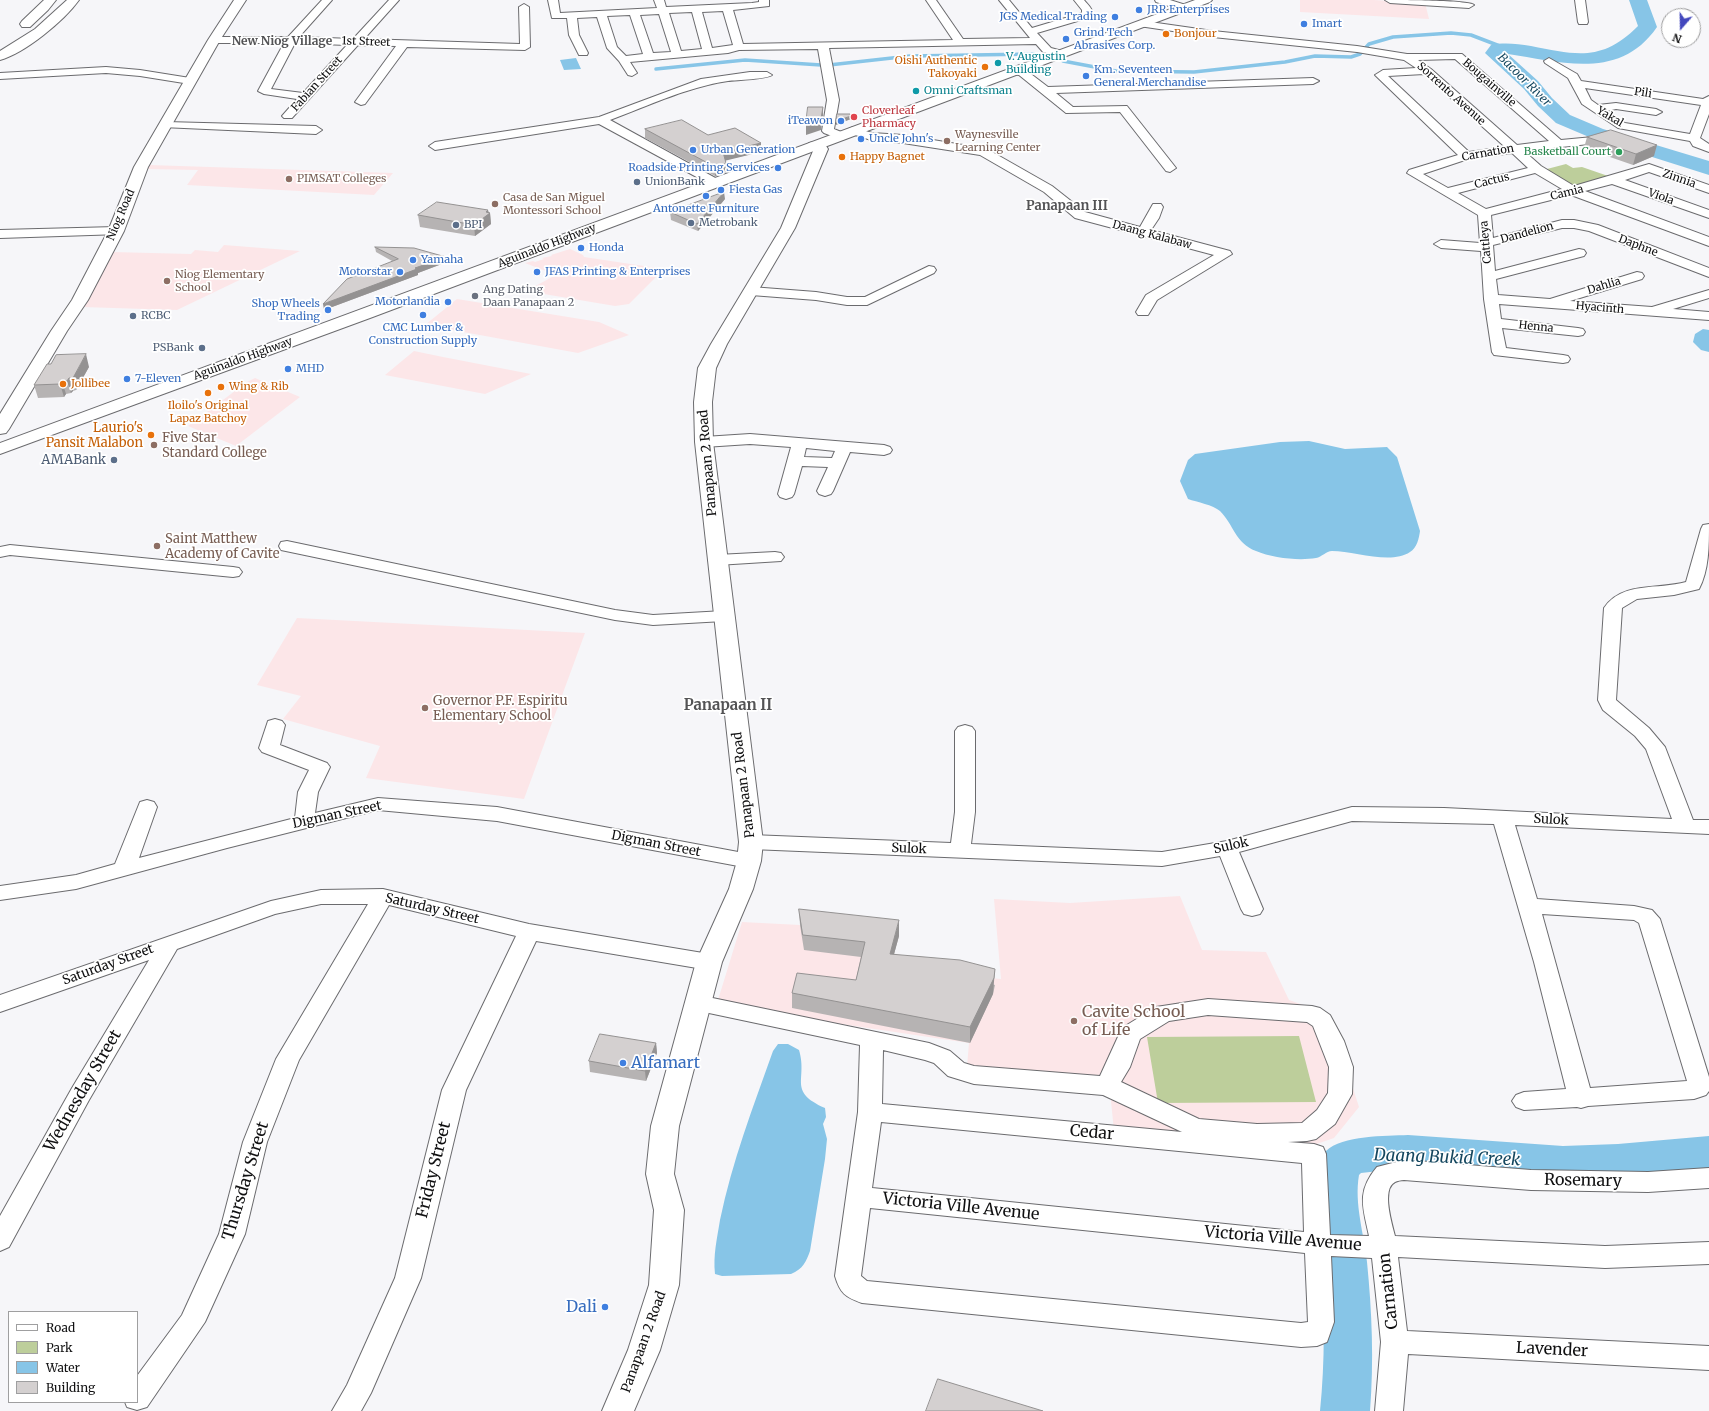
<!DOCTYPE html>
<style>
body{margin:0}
#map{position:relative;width:1709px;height:1411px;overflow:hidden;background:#f6f6f9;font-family:Merriweather,serif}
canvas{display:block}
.legend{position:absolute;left:8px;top:1311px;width:130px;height:92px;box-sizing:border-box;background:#fff;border:1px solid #9f9fa0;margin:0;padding:5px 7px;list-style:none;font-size:12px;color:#101011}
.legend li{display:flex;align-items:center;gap:8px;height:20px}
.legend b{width:20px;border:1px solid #9f9fa0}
.north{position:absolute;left:1661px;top:8px;width:40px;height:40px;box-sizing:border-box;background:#fff;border:1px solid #9f9fa0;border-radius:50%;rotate:200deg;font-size:11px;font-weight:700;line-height:16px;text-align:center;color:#101011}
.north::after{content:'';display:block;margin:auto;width:14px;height:18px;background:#4348bd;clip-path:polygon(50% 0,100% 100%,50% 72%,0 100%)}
</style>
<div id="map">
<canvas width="1709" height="1411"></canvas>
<ul class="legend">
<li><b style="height:5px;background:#fff"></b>Road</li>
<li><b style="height:11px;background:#bdce9b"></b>Park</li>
<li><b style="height:11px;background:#87c5e7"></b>Water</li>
<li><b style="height:11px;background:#d4d0d0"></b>Building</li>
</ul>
<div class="north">N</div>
</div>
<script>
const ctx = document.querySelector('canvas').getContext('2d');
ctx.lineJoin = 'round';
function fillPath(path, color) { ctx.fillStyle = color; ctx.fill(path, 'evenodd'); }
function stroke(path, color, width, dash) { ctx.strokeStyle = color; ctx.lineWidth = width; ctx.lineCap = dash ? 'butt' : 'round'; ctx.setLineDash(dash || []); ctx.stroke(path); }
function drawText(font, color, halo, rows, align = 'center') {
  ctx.font = font + ' Merriweather,serif'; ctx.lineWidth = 3.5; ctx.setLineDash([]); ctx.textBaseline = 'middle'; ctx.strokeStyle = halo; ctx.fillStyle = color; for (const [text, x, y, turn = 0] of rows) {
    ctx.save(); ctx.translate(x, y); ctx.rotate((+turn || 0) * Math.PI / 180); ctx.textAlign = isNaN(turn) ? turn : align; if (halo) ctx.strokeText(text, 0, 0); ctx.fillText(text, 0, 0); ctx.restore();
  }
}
fillPath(new Path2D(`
 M1300,0H1374L1425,3L1429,19L1300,12Z
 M149,165L393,173L374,195L187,185L198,170L146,169Z
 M224,245L300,251L177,310L82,307L112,252L191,254L195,250L218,252Z
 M570,249L583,255L584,257L664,269L629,304L615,306L526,291L556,275L525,263L533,261L535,262L544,259L542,258L552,256L551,255Z
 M457,299L599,322L629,335L578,353L425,325Z
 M414,351L443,357L531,374L485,394L385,375Z
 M255,378L300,397L236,446L188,426L247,382Z
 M297,618L585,633L524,799L366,778L380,746L283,719L301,696L257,685Z
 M1180,896L1202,950L1266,952L1289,1000L1329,1014L1359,1107L1334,1138L1302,1149L1114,1131L1110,1091L966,1078L969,1043L760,1012L718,1000L742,922L800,925L891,969L1001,979L994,899L1070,903Z`), '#fce6e8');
fillPath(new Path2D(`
 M1566,164L1573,168L1582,167L1611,177L1571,186L1547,169Z
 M1299,1036L1316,1102L1158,1103L1147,1037Z`), '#bdce9b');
fillPath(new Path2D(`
 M576,58L581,69L564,70L560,60Z
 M1703,329L1709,330V352L1701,350L1693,342L1695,334Z
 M1309,441L1345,449L1387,447L1397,457L1420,531C1419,538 1417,548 1410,552C1391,565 1354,551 1332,551C1326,551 1322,557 1316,558C1299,561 1272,558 1256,551C1235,543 1234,525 1220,511C1213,505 1197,502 1188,499L1180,481L1188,460L1195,454L1280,442Z
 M778,1044H788L799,1050C808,1080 787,1091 825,1108L826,1117L823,1124L827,1139L825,1159L810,1251C806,1262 803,1269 791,1274L722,1276L715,1274C713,1255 717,1239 720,1220C732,1162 753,1107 773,1051Z`), '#87c5e7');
stroke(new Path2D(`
 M1063,61L1116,71L1194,72L1285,62L1315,56L1351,57L1360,54L1369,44L1393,37L1451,33L1471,35L1505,48
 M829,65L910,56L1034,54
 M656,69L745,60L821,65`), '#87c5e7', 3.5);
fillPath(new Path2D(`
 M1629,0H1647L1657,27C1620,81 1561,62 1508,54L1538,81L1552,98L1570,115L1603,129L1709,161V175L1589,137L1556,123L1538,106L1524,89L1485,53L1491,45C1505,42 1517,44 1531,46C1577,55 1602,62 1638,26Z
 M1408,1135L1563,1146L1618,1144L1709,1136V1170C1652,1176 1594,1183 1537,1180C1478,1176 1420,1165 1361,1173L1359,1175C1354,1204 1364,1233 1367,1262C1372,1312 1374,1361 1370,1411H1320C1325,1361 1325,1310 1320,1260C1317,1235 1311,1210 1313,1184C1313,1173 1318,1159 1326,1151C1342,1135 1386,1136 1408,1135Z`), '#87c5e7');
const street = new Path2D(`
 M322,0H332L299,37L353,39L389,0H399L364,39L520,44L519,7L524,4L529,7L530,47L525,50L407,47L365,104L361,105L355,102L396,46L358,45L292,118H284L282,116L297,99L264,94L258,91L284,43H214L209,40L214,37H288ZM295,43L347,45L303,93L271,89Z
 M548,0H558L560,13L657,8L654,0H664L666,7L752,3L759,2V0H769V6L733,10L743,44L953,40L926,0H936L963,39L1030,38L999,0H1009L1032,28L1082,13V10L1074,0H1084C1088,5 1095,10 1091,17L1037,33L1051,48L1066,52L1067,54L1062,57L1043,52L1036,44L829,48L839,100L834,129L846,134L848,136L846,138L842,140L824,133L822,131L827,100L818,49L739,50L728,53L630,62L637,73L632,76L628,75L619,61L607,48L597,17L577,18L579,35L588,53L587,55H579L569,35L567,18H552ZM723,11L733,45L712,48L702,12ZM692,12L702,49L681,51L669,13ZM659,14L671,52L653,53L640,15ZM630,15L643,54L626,56L617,47L607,16Z
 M1155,0H1170L1189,6L1190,8L1185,11L1156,2Z
 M1385,0C1399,0 1468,0 1474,5L1469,8L1390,3Z
 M1575,0H1585L1588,22L1587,24H1579L1578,22Z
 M1143,21L1213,31L1357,46L1407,54H1462L1561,140L1593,137L1595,140L1593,143L1589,144L1524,151L1541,166L1574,186L1649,164L1709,185V193L1649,172L1625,180L1709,210V218L1612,184L1585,191L1709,237V246L1571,195L1491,215L1493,238L1562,220H1574L1598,225L1709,268V277L1589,231L1574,228H1562L1493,245L1495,271L1579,249L1584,250L1586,253L1584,256L1496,279L1498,295L1550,299L1637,272L1642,273L1644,276L1642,279L1570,301L1652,307L1709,290V298L1673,309L1709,312V320L1499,304L1501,319L1578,328L1583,329L1585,332L1583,335L1578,336L1502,328L1506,348L1563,355L1568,356L1570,359L1568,362L1563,363L1494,355L1492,352L1484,299L1481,251L1441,248L1434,244L1441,240L1480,243L1478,215L1407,173L1409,170L1458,155L1375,75L1383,70L1416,68L1404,60L1357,52L1213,37L1139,26L1138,24ZM1455,59L1549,141L1517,145L1431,69L1418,60ZM1424,74L1505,147L1469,152L1388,76ZM1512,153L1528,168L1448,188L1423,174L1468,159ZM1535,173L1562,189L1486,209L1458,193Z
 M1549,58L1577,74L1581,81L1703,99L1709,96V114L1700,138L1709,144V152L1693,146L1690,141L1618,128L1582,104L1568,78L1545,63L1544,61ZM1585,88L1701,105L1690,134L1625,123L1607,111L1616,109L1656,115L1662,112L1656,109L1616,103L1598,105L1591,100Z
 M106,67L140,70L190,78L196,81L190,84L140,76L106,73L0,79V73Z
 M1014,68L1027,71L1048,87L1313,78L1319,81L1313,84L1056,93L1073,107L1127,106L1176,168L1170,172L1166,171L1120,112L1066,113L1019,75L1010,73L1009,71Z
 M750,72H767L772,75C769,79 736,80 728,81C687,87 648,106 610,120L719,180L721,183L719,186L715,187L599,124L435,150L429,146L435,142L599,117L701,79Z
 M166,122L316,126L322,130L316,134L162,127L160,125Z
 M853,127L872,133L903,135L987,149L1052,186L1085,212L1140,227L1153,204H1161L1163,207L1159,218L1151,230L1230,251L1232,254L1157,300L1148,315H1138L1136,312L1146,295L1214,255L1075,218L1044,192L980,155L903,143L871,140L849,133L847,131L849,129Z
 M116,227L122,231L121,234L0,238V230Z
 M929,266L934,267L936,270L934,273L867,305H847L816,300L751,295L746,294L744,291L746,288L751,287L816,292L847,297H865Z
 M750,434L884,445L890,447L892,450L890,453L884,455L850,452L833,491L831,494L825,496L819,494L817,491L828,467L802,466L794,494L792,497L786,499L780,497L778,494L791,447L750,444L704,447L698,445L696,442L698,439L704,437ZM806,448L835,451L832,458L804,457Z
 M1709,524C1709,546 1709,570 1699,589L1674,595L1637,599L1622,608L1616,700L1649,728L1665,747L1693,820H1709V834L1515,825L1537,899L1634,906L1652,910L1660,919L1709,1077V1091L1706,1095L1694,1099L1588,1106L1581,1108L1577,1107L1524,1110L1516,1107L1512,1101L1516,1095L1524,1092L1566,1089L1534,962L1494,824L1352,821L1239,852L1263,909L1260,914L1252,916L1244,914L1241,909L1220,856L1162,866L751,849L744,847L741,842L744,837L751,835L951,843L955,812V731L958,727L965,725L972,727L975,731V812L971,844L1162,852L1227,841L1352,807L1444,808L1672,819L1646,749L1635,736L1603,710L1598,700L1604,608C1622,581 1658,590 1686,582L1701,529L1703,525ZM1542,914L1634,920L1639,923L1687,1081L1590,1088Z
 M287,541L615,610L653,615L724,611L730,612L733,616L730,620L724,621L653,625L615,620L281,550L279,546L281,542Z
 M10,545L233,567L239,568L242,572L239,576L233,577L10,555L0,557V547Z
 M775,552L781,553L784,557L781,561L717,565L711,564L708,560L711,556L717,555Z
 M275,719L282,721L285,725L280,745L327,763L330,767L318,792L315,813L378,798L497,807L749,854L756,856L759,861L756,866L749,868L497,821L378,810L227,848L76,889L0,900V886L76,875L115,864L140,802L147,800L154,802L157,807L139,858L295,818L298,792L309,770L262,752L259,748L268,721Z
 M383,889L529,924L709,954L717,956L720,962L717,968L709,970L536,941L466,1090L421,1278L371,1393L361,1411H332L347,1385L395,1278L442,1090L516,936L389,905L299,1060L267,1142L245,1234L205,1322L147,1407L137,1410L127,1407L125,1402H137V1376L182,1315L219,1234L243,1142L276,1059L368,904H321L275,914L177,949L89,1100L9,1247L0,1251V1216L72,1088L149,960L0,1012V995L271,901L321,890Z
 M698,995L929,1043L950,1051L964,1063L974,1066L1100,1076L1122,1028L1156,1007L1208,999L1312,1006L1320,1008L1330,1015L1344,1041L1353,1067L1352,1094L1335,1124L1316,1139L1307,1141L1288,1142L1314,1144L1323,1147L1326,1154L1330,1235L1369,1236C1363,1207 1356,1192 1377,1167L1404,1160L1531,1170L1648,1172L1709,1168V1188L1648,1192L1531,1190L1404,1180C1401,1180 1397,1181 1395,1182C1381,1189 1392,1224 1395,1236L1605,1246L1709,1242V1264L1605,1268L1398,1257L1407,1331L1709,1346V1370L1408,1354L1403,1411H1375L1381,1342L1372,1258L1331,1256L1334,1322L1327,1342L1317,1346L1301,1347L862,1303C845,1297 840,1293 835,1276L858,1112L860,1045L690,1009L687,1003L690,997ZM1208,1015L1307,1022L1313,1026L1329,1067L1328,1093L1317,1110L1302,1123L1257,1124L1199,1119L1121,1082L1130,1067L1140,1039L1169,1021ZM883,1050L925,1060L934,1063L948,1076L974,1084L1103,1095L1182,1132L882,1104ZM881,1122L1302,1163L1304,1232L872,1188ZM870,1208L1305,1253L1308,1322L1301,1323L867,1281L861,1276Z`);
const secondary = new Path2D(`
 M234,0H246L220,40L148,167L124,231L88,300L67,331L9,429L6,433L0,434V414L51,331L72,300L108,231L134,167L208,40Z
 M814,142L826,146L828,149L795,228L727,344L716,368L712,402L713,442L763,842L761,861L753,889L722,962L679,1126L674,1174L684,1210L679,1285L660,1350L634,1411H602L628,1350L649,1285L654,1210L646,1174L651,1126L696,962L729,889L737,861L739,842L695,442L694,402L698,368L711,344L781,228L813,151L807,146L809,143Z`);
const primary = new Path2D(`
 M44,0H56L48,10L30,27H22L20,24L22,21Z
 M67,0H79C64,21 25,53 0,60V51L35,29Z`);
const highway = new Path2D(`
 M1195,0H1212L1210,2L370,318L0,454V443Z`);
stroke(street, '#6b6b6e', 2);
stroke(secondary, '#6b6b6e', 2);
stroke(primary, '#6b6b6e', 2);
stroke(highway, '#6b6b6e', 2);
fillPath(street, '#fff');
fillPath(secondary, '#fff');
fillPath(primary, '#fff');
fillPath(highway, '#fff');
fillPath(new Path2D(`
 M645,129L708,135L761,143V152L725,160L726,172L715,176L645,138Z
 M1587,137L1654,156L1633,165L1584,148Z
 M725,199L698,231L671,220L670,212Z
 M488,212L490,213L491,224L475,236L420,227L418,215Z
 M375,247L446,257L447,262L418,273V275L324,310L392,261L376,252Z
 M89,367L76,390L73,391L71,393L66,394L64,397L38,398L34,385Z
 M799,909L899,936L894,954L995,985L993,994L970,1043L792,1008V993L856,980L861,957L804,950L800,925Z
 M656,1043L657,1053L646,1081L590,1072L589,1061Z`), '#b6b3b3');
fillPath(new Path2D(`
 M823,107V117L821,130L806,135V124Z
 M851,116V119L836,125V121Z
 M761,143V152L724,161L723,152Z
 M1657,145L1654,156L1633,165L1636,154Z
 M726,163V172L715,176V167Z
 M724,192L725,199L698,231L697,224Z
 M488,210L489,213H490L491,224L475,236L474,225Z
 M446,257L447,262L418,273V275L324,310L323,304L415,268Z
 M86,354L89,367L76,390L73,378Z
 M69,378L73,391L71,393L67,381Z
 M62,381L66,394L64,397L60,384Z
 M899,920V936L890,969V954Z
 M995,969L993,994L970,1043V1027Z
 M656,1043L657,1053L646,1081L645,1071Z`), '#949292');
const building = new Path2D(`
 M808,107H823L821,119L806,124Z
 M837,114H850L851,116L836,121Z
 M682,120L708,135L735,128L761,143L723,152L726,163L715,167L645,129Z
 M1611,130L1657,145L1636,154L1587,137Z
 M724,192L697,224L670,212Z
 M437,202L488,210L486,212L490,213L474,225L418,215Z
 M375,247L414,248L446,257L415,268L417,269L323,304L347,279L398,259Z
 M86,354L73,378H69L67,381H62L60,384L34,385L47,364H51L56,355Z
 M799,909L899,920L890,954L960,960L995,969L994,978L970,1027L792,993L797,973L856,980L865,942L803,935Z
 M600,1034L656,1043L645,1071L589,1061Z
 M938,1379L1043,1411H926Z`);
fillPath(building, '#d4d0d0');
stroke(building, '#949292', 1);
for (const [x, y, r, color] of [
 [1139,10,4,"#3f7fe0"],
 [1115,17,4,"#3f7fe0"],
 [1304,24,4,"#3f7fe0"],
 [1166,34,4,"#e8710a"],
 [1066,39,4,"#3f7fe0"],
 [998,63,4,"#0f9aa8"],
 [985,67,4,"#e8710a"],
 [1086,76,4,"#3f7fe0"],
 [916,91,4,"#0f9aa8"],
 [854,117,4,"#e0444e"],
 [841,121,4,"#3f7fe0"],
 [861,139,4,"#3f7fe0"],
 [947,141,4,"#8d6e63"],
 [693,150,4,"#3f7fe0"],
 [1619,152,4,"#2e9e5b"],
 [842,157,4,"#e8710a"],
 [778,168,4,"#3f7fe0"],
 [289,179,4,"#8d6e63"],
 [637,182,4,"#5c6f8a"],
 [721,190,4,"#3f7fe0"],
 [706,196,4,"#3f7fe0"],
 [495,204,4,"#8d6e63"],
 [691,223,4,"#5c6f8a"],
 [456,225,4,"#5c6f8a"],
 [581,248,4,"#3f7fe0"],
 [413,260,4,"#3f7fe0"],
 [400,272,4,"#3f7fe0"],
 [537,272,4,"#3f7fe0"],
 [167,281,4,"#8d6e63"],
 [475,296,4,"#6b7280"],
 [448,302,4,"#3f7fe0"],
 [328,310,4,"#3f7fe0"],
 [423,315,4,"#3f7fe0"],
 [133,316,4,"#5c6f8a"],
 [202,348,4,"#5c6f8a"],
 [288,369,4,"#3f7fe0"],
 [127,379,4,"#3f7fe0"],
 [63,384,4,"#e8710a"],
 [221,387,4,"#e8710a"],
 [208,393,4,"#e8710a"],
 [151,435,4,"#e8710a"],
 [154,445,4,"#8d6e63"],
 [114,460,4,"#5c6f8a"],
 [157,546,4,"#8d6e63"],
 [425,708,4,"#8d6e63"],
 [1074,1021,4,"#8d6e63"],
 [623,1063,4,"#3f7fe0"],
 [605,1307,4,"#3f7fe0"]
]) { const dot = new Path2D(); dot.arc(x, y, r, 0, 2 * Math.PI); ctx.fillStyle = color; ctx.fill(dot); stroke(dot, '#fff', 1.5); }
drawText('11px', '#366cbe', '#fff', [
 ["JRR Enterprises",1147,10],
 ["JGS Medical Trading",1107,17,"right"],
 ["Imart",1312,24],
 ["Grind Tech",1074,33],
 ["Abrasives Corp.",1074,46],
 ["Km. Seventeen",1094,70],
 ["General Merchandise",1094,83],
 ["iTeawon",833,121,"right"],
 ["Uncle John's",869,139],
 ["Urban Generation",701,150],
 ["Roadside Printing Services",770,168,"right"],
 ["Fiesta Gas",729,190],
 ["Antonette Furniture",706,209,"center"],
 ["Honda",589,248],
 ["Yamaha",421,260],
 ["Motorstar",392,272,"right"],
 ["JFAS Printing & Enterprises",545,272],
 ["Motorlandia",440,302,"right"],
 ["Shop Wheels",320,304,"right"],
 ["Trading",320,317,"right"],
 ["CMC Lumber &",423,328,"center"],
 ["Construction Supply",423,341,"center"],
 ["MHD",296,369],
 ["7-Eleven",135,379]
], 'left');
drawText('11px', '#c56008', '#fff', [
 ["Bonjour",1174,34],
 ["Oishi Authentic",977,61,"right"],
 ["Takoyaki",977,74,"right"],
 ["Happy Bagnet",850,157],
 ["Jollibee",71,384],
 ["Wing & Rib",229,387],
 ["Iloilo's Original",208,406,"center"],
 ["Lapaz Batchoy",208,419,"center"]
], 'left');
drawText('11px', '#101011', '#fff', [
 ["1st Street",366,42,2],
 ["Bougainville",1489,83,41],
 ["Fabian Street",317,84,-48],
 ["Pili",1643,93,9],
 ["Sorrento Avenue",1451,94,42],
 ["Yakal",1610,117,30],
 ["Carnation",1488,153,-10],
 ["Zinnia",1679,179,19],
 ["Cactus",1492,181,-14],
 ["Camia",1567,193,-14],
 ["Viola",1661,197,20],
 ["Niog Road",121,215,-67],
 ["Dandelion",1527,233,-15],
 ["Daang Kalabaw",1152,235,15],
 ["Cattleya",1486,242,-95],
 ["Aguinaldo Highway",547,246,-21],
 ["Daphne",1638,246,21],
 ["Dahlia",1604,286,-17],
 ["Hyacinth",1600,308,5],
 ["Henna",1536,327,6],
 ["Aguinaldo Highway",243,359,-20]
]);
drawText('11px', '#0d838f', '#fff', [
 ["V. Augustin",1006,57],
 ["Building",1006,70],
 ["Omni Craftsman",924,91]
], 'left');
drawText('11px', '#be3a42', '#fff', [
 ["Cloverleaf",862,111],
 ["Pharmacy",862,124]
], 'left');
drawText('11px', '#785e54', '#fff', [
 ["Waynesville",955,135],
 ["Learning Center",955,148],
 ["PIMSAT Colleges",297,179],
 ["Casa de San Miguel",503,198],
 ["Montessori School",503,211],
 ["Niog Elementary",175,275],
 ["School",175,288]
], 'left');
drawText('11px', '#27864d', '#fff', [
 ["Basketball Court",1611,152]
], 'right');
drawText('11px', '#4e5e75', '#fff', [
 ["UnionBank",645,182],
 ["Metrobank",699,223],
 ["BPI",464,225],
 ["RCBC",141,316],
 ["PSBank",194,348,"right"]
], 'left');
drawText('11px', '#5b616d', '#fff', [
 ["Ang Dating",483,290],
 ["Daan Panapaan 2",483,303]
], 'left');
drawText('bold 12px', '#535355', '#fff', [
 ["New Niog Village",282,42]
]);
drawText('italic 12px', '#15475f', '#fff', [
 ["Bacoor River",1524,80,45]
]);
drawText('bold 13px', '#535355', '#fff', [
 ["Panapaan III",1067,206]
]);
drawText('13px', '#c56008', '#fff', [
 ["Laurio's",143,428],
 ["Pansit Malabon",143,443]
], 'right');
drawText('13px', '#785e54', '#fff', [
 ["Five Star",162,438],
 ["Standard College",162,453],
 ["Saint Matthew",165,539],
 ["Academy of Cavite",165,554],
 ["Governor P.F. Espiritu",433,701],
 ["Elementary School",433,716]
], 'left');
drawText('13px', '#4e5e75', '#fff', [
 ["AMABank",106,460]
], 'right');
drawText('13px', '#101011', '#fff', [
 ["Panapaan 2 Road",708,463,-95],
 ["Panapaan 2 Road",744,785,-97],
 ["Digman Street",337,815,-12],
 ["Sulok",1551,820,3],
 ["Digman Street",656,844,11],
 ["Sulok",1231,846,-13],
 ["Sulok",909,849,2],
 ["Saturday Street",432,909,13],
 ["Saturday Street",108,965,-20],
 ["Panapaan 2 Road",644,1342,-70]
]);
drawText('bold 15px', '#535355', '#fff', [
 ["Panapaan II",728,706]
]);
drawText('16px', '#785e54', '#fff', [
 ["Cavite School",1082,1012],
 ["of Life",1082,1030]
], 'left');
drawText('16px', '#366cbe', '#fff', [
 ["Alfamart",631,1063],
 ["Dali",597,1307,"right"]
], 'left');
drawText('16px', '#101011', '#fff', [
 ["Wednesday Street",83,1091,-60],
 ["Cedar",1092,1133,5],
 ["Friday Street",434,1170,-76],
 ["Thursday Street",246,1181,-73],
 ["Rosemary",1583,1181,1],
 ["Victoria Ville Avenue",961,1207,6],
 ["Victoria Ville Avenue",1283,1239,5],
 ["Carnation",1389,1291,-96],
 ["Lavender",1552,1350,3]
]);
drawText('italic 17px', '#15475f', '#fff', [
 ["Daang Bukid Creek",1447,1158,2]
]);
</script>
